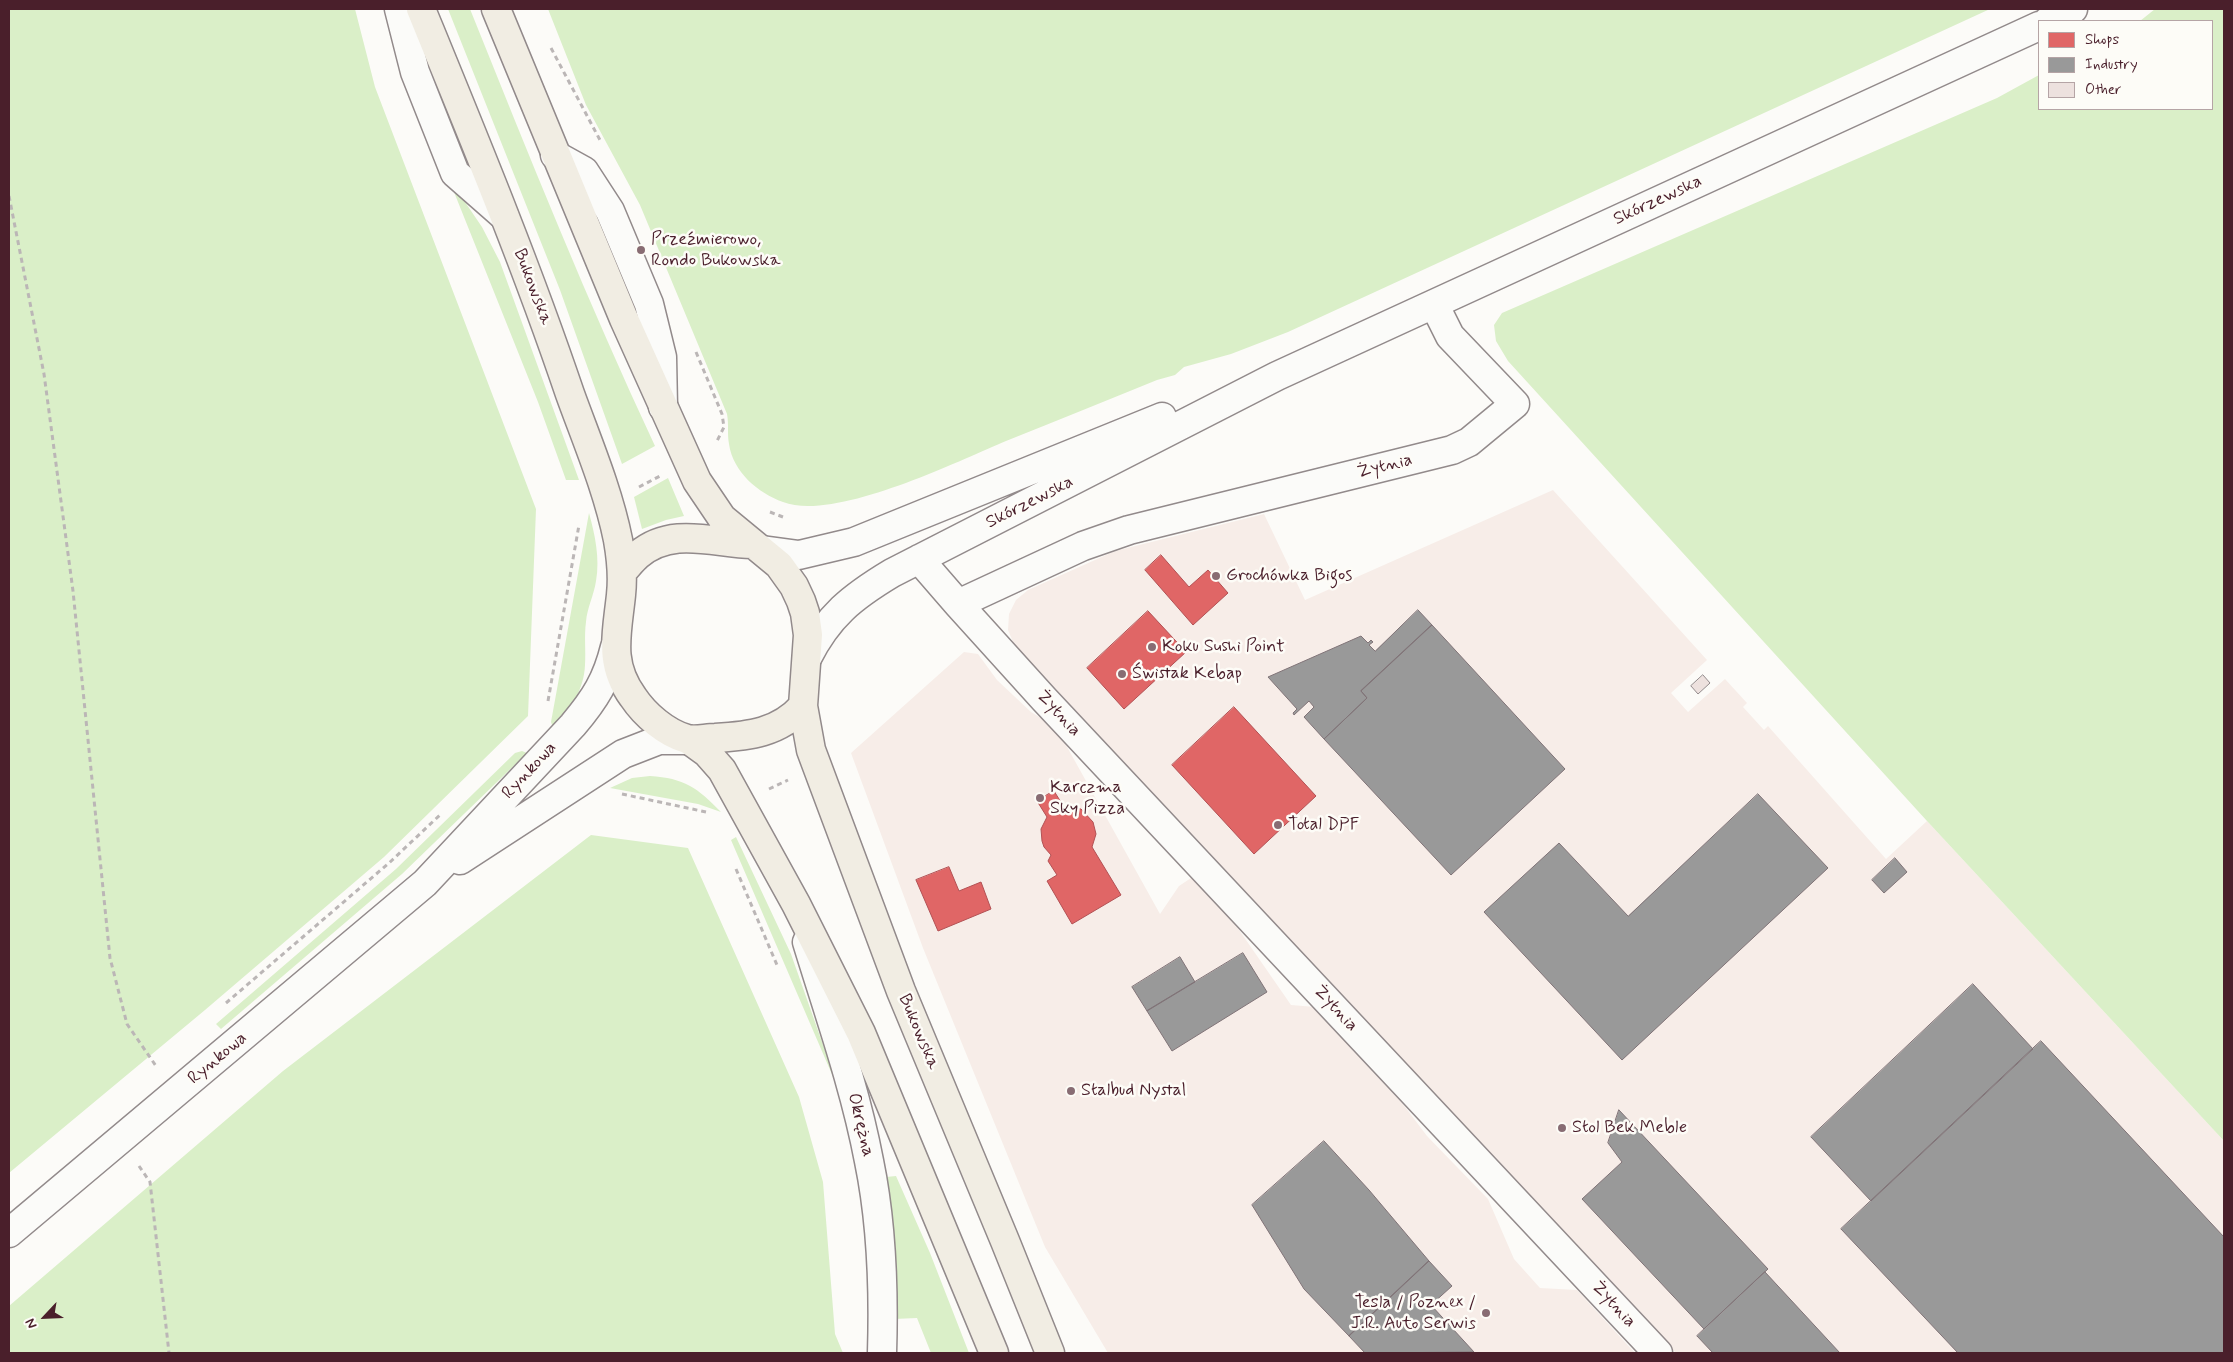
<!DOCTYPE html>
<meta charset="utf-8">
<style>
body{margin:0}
#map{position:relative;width:2233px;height:1362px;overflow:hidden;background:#fcfbf8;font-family:Mynerve,sans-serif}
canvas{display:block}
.frame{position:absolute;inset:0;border:10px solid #4a1f2b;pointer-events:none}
.legend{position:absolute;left:2038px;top:20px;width:175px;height:90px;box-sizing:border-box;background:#fdfcf7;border:1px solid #b5a4a5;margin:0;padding:6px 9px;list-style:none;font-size:15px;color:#4a1f2b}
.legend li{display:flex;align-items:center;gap:10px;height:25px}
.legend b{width:25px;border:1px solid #b5a4a5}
.north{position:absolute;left:20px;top:1292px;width:50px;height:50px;-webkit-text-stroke:4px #fdfcf7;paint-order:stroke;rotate:245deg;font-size:14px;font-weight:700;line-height:20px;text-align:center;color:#4a1f2b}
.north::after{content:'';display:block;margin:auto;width:18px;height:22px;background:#4a1f2b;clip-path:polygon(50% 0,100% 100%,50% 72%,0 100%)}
</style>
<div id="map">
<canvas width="2233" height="1362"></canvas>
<div class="frame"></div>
<ul class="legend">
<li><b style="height:14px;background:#e06666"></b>Shops</li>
<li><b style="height:14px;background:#999"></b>Industry</li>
<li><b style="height:14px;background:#ede1de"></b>Other</li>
</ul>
<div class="north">N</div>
</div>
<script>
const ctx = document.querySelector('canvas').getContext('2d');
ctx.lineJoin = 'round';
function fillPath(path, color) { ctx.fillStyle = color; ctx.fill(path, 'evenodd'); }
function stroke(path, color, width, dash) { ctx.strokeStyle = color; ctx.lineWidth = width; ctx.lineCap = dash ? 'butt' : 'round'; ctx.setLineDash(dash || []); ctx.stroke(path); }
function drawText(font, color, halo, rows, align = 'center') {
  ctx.font = font + ' Mynerve,sans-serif'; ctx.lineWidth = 5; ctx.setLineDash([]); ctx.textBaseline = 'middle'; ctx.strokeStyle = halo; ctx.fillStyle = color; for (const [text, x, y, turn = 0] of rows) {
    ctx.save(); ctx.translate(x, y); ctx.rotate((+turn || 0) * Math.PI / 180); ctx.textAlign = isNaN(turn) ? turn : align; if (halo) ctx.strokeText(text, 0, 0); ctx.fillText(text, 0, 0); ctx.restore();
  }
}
fillPath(new Path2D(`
 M1553,490L1707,660L1671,693L1688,712L1725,679L1747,703L1743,707L1764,730L1768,726L1886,859L1927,821L2224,1141V1353H1676L1021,652L1013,642L1008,630L1009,614L1016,600L1028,590L1115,551L1264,514L1305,600Z
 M964,652L978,654L997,680L1031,712L1056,727L1160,914L1179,886L1194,876L1219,901L1291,1005L1315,1007L1393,1091L1427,1136L1488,1199L1514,1259L1540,1288L1577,1290L1635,1353H1108L1045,1247L923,948L851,753Z`), '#f7ede8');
fillPath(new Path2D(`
 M9,9H355L375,87L536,509L528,716L384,857L205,1010L9,1173Z
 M448,9H470C529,156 588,303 655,446L622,464L560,290Z
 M548,9H1990L1288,332L1231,354L1184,367L1175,375L1157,380C1107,400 1057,421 1006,441C956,462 834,522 783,502C758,493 733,472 729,444C727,434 729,425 727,414L640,205L586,105Z
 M2155,9H2224V1141L1927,821L1508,361L1496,341L1494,325L1502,313L1997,98L2039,75V109H2212V21H2140Z
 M448,177L482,227L500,262L579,480H566L538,402Z
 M668,478L684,516L666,520L642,529L634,497Z
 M589,513C595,535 600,558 596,581C594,595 587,608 586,622C584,636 586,651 585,665C584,690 570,711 553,728L551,722Z
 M522,751L527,753L402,874L221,1029L216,1024L396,869L515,753Z
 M650,776C684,778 698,788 721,812L698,804L610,788L632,778Z
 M591,835L688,848L799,1097L823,1182L835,1334L843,1353H9V1306L283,1071Z
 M736,837L791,954L840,1093L731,840Z
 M896,1176L930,1253L969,1353H931L917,1318L894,1319L891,1215L886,1177Z`), '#daefc8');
const shops = new Path2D(`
 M1161,555L1189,587L1208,570L1228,593L1193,625L1145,570Z
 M1148,611L1186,652L1124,709L1087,668Z
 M1234,707L1316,796L1254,854L1172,765Z
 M1054,791L1064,807L1081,809L1093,822L1096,834L1092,847L1121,895L1072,924L1047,881L1057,875L1048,861L1051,855L1044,847L1042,841L1041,829L1047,817L1037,801Z
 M949,867L959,891L981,882L991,909L938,931L916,880Z`);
fillPath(shops, '#e06666');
stroke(shops, '#b35154', 1);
const industry = new Path2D(`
 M1418,610L1432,625L1361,691L1367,698L1324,739L1304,717L1314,707L1309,701L1294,715L1293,713L1297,709L1268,677L1361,636L1368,643L1371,640L1373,642L1369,645L1375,651Z
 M1432,625L1565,769L1451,875L1324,739L1367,698L1361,691Z
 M1758,794L1828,868L1622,1060L1484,912L1559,843L1628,916Z
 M1895,858L1907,872L1884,893L1872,880Z
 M1243,953L1267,992L1172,1051L1147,1011Z
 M1180,957L1195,982L1147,1011L1132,987Z
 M1973,984L2033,1049L1871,1201L1811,1137Z
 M2041,1041L2224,1237V1353H1958L1841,1229Z
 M1619,1110L1768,1269L1704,1329L1582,1199L1622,1162L1608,1143Z
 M1324,1141L1369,1190L1429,1261L1349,1336L1304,1289L1252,1205Z
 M1429,1261L1452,1286L1431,1305L1474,1352L1365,1353L1349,1336Z
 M1765,1272L1840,1353H1713L1697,1336Z`);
fillPath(industry, '#999');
stroke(industry, '#817478', 1);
const building = new Path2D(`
 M1703,675L1710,683L1698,694L1691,686Z`);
fillPath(building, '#ede1de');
stroke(building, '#928a8b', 1);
const minor = new Path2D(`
 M399,9L415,72L455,173L504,216
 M2048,21L2073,9
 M555,155L584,171L610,211L649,304L662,357L663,407
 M1434,304L1450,336L1515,404L1469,442L1452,450L1129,530L1083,546L958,604L1044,699L1658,1353
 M762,550L799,555L854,542L1162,417
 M919,559L958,604
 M807,658C828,616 852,597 892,573L1277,376L2039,26
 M460,860L623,754L659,740H689
 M807,942C829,1014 855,1087 869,1161C882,1224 884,1289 882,1353
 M9,1233L425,883L573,725C595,699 607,680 615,647`);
const major = new Path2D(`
 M421,9C473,136 526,264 570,394C587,441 608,490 618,540C621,557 623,577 621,595C617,634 608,663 633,697C645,715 666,733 687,739C696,741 706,738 715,738C749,736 779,733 803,706
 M496,9L624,319L697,481L722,518L779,565L794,586L801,601L805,613L808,635L803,706L811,750L901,991L1005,1241L1050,1353
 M622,572C627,567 632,560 638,555C672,526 713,543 752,544
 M689,740L707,753L722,770L796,904L861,1033L994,1353`);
stroke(minor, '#928a8b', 31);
stroke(major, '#928a8b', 31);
stroke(new Path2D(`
 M551,48L601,142
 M9,196L44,374L73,591L110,958L127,1024L156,1066
 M696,352L722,414L724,427L716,443
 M639,487L660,476
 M770,512L783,517
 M548,701L579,525
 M769,789L788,780
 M622,794L706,812
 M736,869L777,965
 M226,1003L389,863L441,814
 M139,1166L150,1182L169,1353`), '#bbb6b6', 3, [5, 4]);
stroke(minor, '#fbfbf9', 28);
stroke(major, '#f1ede3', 28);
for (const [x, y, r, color] of [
 [641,250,5,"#886c73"],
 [1216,576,5,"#886c73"],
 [1152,647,5,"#886c73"],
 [1122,674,5,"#886c73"],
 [1040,798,5,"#886c73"],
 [1278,825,5,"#886c73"],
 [1071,1091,5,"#886c73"],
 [1562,1128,5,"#886c73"],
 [1486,1313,5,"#886c73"]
]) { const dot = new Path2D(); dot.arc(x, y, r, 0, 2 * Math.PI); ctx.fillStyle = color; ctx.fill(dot); stroke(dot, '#fdfcf7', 2); }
drawText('18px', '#4a1f2b', '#fdfcf7', [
 ["Skórzewska",1658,201,-25],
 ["Bukowska",532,287,69],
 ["Żytnia",1385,467,-14],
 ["Skórzewska",1030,503,-27],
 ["Żytnia",1058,714,47],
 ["Rynkowa",530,771,-47],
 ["Żytnia",1335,1009,47],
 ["Bukowska",918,1032,67],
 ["Rynkowa",218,1059,-40],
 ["Okrężna",860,1125,76],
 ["Żytnia",1613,1305,47]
]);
drawText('18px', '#4a1f2b', '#fdfcf7', [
 ["Przeźmierowo,",651,240],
 ["Rondo Bukowska",651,261],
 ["Grochówka Bigos",1226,576],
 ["Koku Sushi Point",1162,647],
 ["Świstak Kebap",1132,674],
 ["Karczma",1050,788],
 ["Sky Pizza",1050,809],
 ["Total DPF",1288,825],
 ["Stalbud Nystal",1081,1091],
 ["Stol Bek Meble",1572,1128],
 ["Tesla / Poznex /",1476,1303,"right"],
 ["J.R. Auto Serwis",1476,1324,"right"]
], 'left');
</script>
